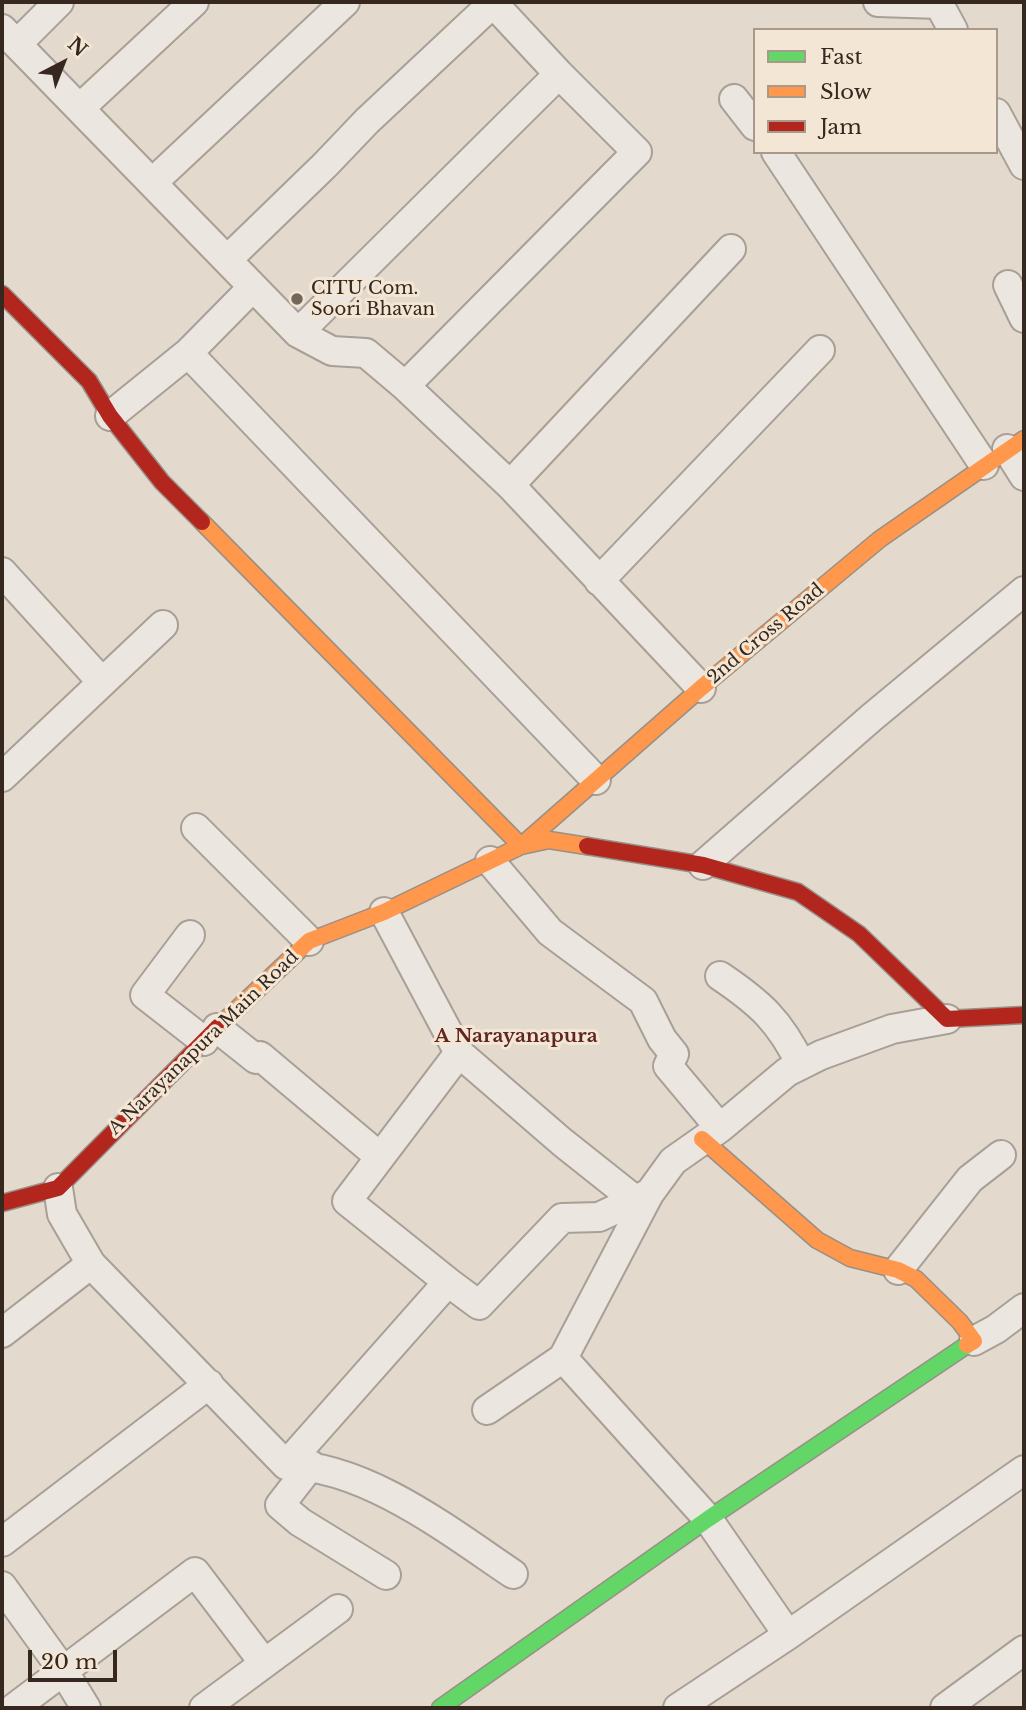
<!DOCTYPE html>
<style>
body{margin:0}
#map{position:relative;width:1026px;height:1710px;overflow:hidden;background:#e3dacd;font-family:"Libre Baskerville",serif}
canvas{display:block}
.frame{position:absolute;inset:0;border:4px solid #36271f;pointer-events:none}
.legend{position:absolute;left:753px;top:28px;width:245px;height:126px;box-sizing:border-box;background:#f3e6d4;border:2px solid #a79a8c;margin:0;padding:9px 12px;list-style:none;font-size:21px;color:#36271f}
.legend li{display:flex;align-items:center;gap:14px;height:35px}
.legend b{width:35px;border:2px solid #a79a8c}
.north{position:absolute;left:28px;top:28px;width:70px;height:70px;-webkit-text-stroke:5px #f3e6d4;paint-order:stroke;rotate:42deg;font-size:19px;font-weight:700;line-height:28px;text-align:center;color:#36271f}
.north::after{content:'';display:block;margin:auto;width:24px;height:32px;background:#36271f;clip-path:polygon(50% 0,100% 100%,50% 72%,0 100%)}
.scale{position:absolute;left:28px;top:1650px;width:89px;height:32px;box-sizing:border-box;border:4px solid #36271f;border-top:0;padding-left:9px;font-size:21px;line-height:24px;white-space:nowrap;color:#36271f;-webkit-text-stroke:5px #f3e6d4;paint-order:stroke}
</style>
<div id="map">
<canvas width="1026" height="1710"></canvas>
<div class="frame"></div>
<ul class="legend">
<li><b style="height:9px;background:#63d668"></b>Fast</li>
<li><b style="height:9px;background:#ff974d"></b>Slow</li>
<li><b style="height:9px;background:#b3261e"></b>Jam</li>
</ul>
<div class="north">N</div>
<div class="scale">20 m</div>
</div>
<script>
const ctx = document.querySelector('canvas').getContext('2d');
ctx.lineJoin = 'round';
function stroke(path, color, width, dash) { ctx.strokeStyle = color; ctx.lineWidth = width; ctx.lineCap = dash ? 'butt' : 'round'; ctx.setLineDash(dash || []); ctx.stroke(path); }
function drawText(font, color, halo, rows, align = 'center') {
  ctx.font = font + ' "Libre Baskerville",serif'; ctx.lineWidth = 6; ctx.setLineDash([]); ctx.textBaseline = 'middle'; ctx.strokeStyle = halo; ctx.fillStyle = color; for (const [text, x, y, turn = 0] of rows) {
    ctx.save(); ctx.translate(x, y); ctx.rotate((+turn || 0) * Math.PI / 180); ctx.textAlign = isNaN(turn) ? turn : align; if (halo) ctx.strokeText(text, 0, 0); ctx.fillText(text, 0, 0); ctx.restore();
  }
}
const street = new Path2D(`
 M878,2L939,4L953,30
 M2,29L298,333L332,351L366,353L405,386L510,485L701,688
 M17,44L59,2
 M734,99L755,126
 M80,108L194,2
 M996,113L1024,165
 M776,152L984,465
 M152,183L345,2
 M227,260L325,165L367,121L493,3
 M1008,285L1024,318
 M253,287L188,353L596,780
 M298,333L559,74
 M405,386L637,152L559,74L492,2
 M110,416L188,353
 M1007,449L1024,476
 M510,485L731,249
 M2,572L102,682
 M599,581L820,350
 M2,777L163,625
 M196,828L309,941
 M490,861L550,932L643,1001L662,1039L674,1054L668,1066L720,1128
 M703,865L871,718L1024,591
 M384,912L459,1053
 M190,935L145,995L204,1041
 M720,976C760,1003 780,1021 801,1065
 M217,1028L256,1059L260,1056L380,1157
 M58,1188L62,1214L91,1264L286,1465C366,1466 449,1531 513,1574
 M898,1270L970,1179L1001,1155
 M448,1282L479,1305L562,1218L599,1217L648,1194
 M2,1333L91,1264
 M974,1341L996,1329L1024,1308
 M487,1410L563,1358
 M286,1465L448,1282L347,1201L459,1053L562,1142L635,1200
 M311,1465L280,1505L300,1522L386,1575
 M2,1542L209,1384
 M2,1586L64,1672L86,1708
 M788,1635L708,1519L563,1358L649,1194L673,1161L720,1128L787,1072L821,1055L892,1029L947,1019
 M14,1708L195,1572L264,1663
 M204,1708L338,1609
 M678,1708L788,1635L1024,1470
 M945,1708L1024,1650`);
const fast = new Path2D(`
 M440,1708L708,1519L967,1345`);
const slow = new Path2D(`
 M202,522L521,846
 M521,846L701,688L880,539L1024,439
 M218,1027L309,941L384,912L521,846L549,840L587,846
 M702,1139L817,1240L850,1258L898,1270L916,1279L960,1322L974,1341L967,1345`);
const jam = new Path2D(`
 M2,294L89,381L110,416L162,482L202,522
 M587,846L703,865L798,892L859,934L947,1019L1024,1015
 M2,1203L58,1188L218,1027`);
stroke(street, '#a89f97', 32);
stroke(fast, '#988f87', 19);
stroke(slow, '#988f87', 19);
stroke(jam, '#988f87', 19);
stroke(street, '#ebe6df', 28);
stroke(fast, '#63d668', 16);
stroke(slow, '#ff974d', 16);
stroke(jam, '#b3261e', 16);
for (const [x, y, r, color] of [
 [297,299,7,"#73665c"]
]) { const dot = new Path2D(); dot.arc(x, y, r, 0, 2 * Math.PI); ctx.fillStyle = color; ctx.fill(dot); stroke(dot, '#f3e6d4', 2.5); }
drawText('18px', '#36271f', '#f3e6d4', [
 ["CITU Com.",311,289],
 ["Soori Bhavan",311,310]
], 'left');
drawText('18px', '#36271f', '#f3e6d4', [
 ["2nd Cross Road",766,634,-40],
 ["A Narayanapura Main Road",204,1043,-44]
]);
drawText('bold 19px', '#602622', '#f3e6d4', [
 ["A Narayanapura",516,1037]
]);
</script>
